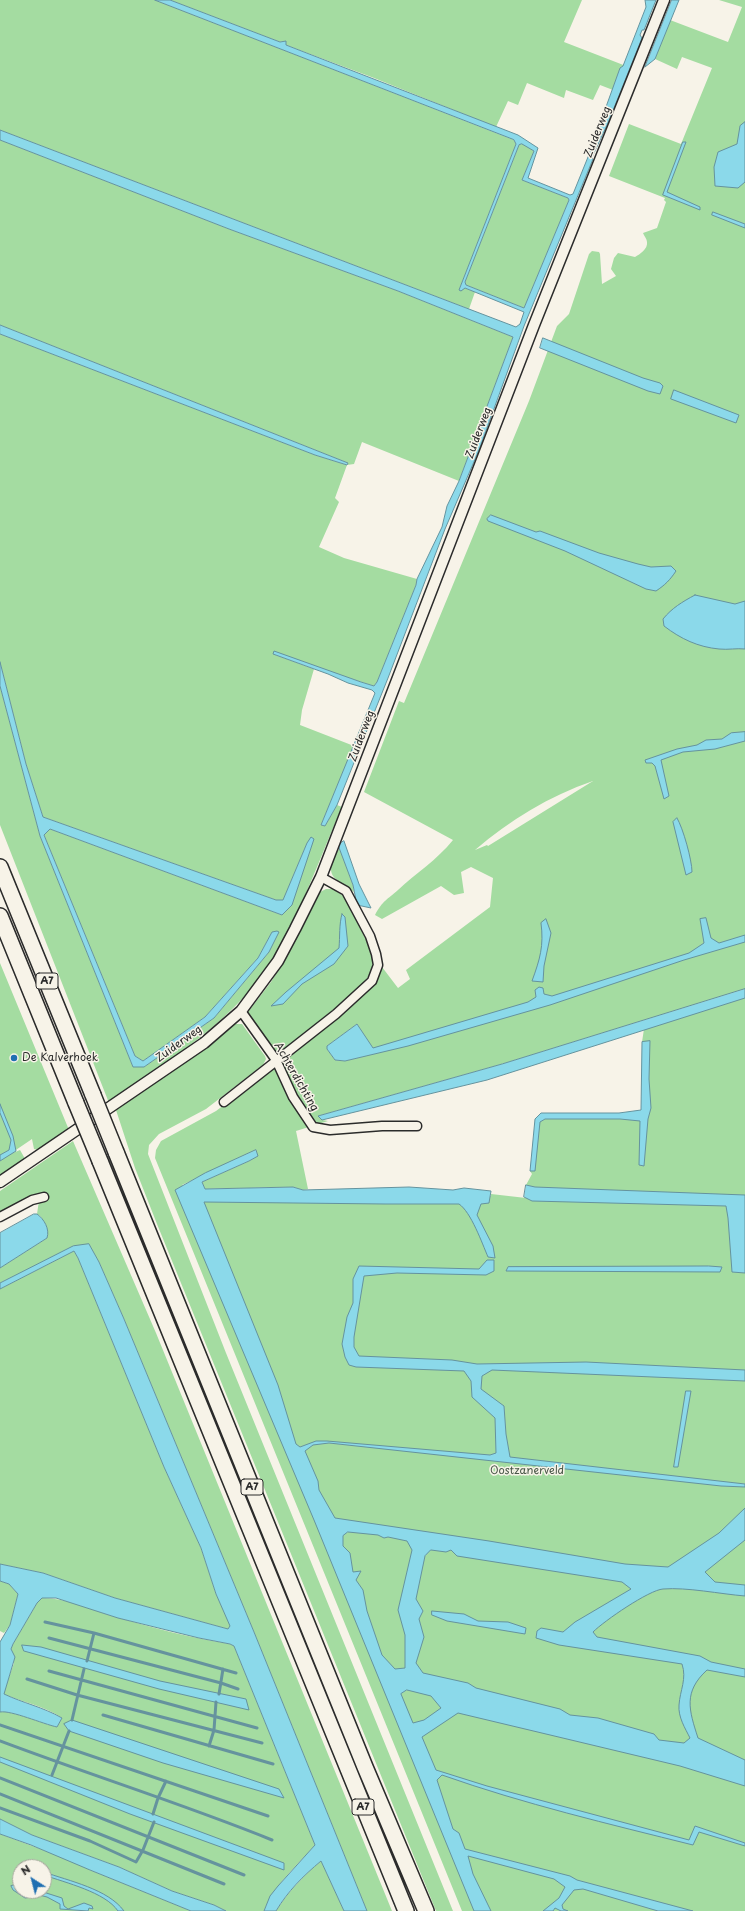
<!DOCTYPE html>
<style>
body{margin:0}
#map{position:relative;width:745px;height:1911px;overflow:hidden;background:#f7f3e8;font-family:"Playpen Sans",sans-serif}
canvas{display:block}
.north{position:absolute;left:12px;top:1859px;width:40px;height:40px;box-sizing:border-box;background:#f7f3e8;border:1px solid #a5a39c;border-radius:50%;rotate:324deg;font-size:11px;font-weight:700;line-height:16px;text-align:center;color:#2b2b2b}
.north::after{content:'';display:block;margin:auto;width:14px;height:18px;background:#1f6fb2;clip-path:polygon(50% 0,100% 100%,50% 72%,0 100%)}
</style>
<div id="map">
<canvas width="745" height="1911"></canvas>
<div class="north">N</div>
</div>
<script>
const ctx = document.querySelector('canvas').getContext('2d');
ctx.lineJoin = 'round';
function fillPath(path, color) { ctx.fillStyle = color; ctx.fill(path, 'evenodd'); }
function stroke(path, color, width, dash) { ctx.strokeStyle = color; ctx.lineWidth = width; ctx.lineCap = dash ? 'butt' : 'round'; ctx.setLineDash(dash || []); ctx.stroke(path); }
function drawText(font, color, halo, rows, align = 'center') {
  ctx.font = font + ' "Playpen Sans",sans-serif'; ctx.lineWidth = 3; ctx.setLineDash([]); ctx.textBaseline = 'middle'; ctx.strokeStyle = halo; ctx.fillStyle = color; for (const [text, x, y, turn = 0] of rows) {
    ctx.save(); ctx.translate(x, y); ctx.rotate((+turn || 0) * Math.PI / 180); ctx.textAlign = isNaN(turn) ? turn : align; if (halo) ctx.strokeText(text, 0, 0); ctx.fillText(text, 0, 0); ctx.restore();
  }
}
fillPath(new Path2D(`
 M0,0H155L514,140L516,144L459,290L465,288L475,292L469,309L0,130Z
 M170,0H582L564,42L626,66L620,68L613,90L600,85L593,100L566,90L564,98L527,83L518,105L508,101L496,127L374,78L286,45L284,41L280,42Z
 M719,0H745V989L502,1064L318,1116L322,1120L328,1121L296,1131L308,1189L303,1190L293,1187L205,1189L202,1182L249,1161L257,1156L256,1150L182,1185L206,1191L491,1196V1194L526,1198L532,1187L526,1185L532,1174L530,1171H532L537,1121L545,1119L642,1117L645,1053L642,1042L644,1029L745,992V1911H462L155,1158L156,1150L161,1141L216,1111L285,1059L346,1010L368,991L382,967L398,988L410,979L406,970L490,907L493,878L471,867L461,872L464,893L454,895L441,886L382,919L375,915C383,900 387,900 398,890C416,873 437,860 453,840L364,792L399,701L404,703L529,401L557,326L569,314L589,254L592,251L599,252L600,254L602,284L616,276L611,269L614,258L618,253L635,257C640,254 648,249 647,242C647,239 644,236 643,233L657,228L666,202L664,200L665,198L609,176L629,124L681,144L712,68L682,57L677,69L655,59L670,20L728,42L742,7ZM593,781L488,846L487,845L475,850C510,820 549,796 593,781ZM357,1024L376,1053L345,1061L335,1060L327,1049V1046Z
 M0,140L229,229L398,291L513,337L459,481L362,442L354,464L347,465L335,498L339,502L319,547L344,558L417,579L416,585L377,682L374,686L273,654L314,669L302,710L300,725L354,746L321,825L325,826L337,805L342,807C319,859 298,922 266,969C239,1009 202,1037 163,1065C145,1078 127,1091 109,1103L0,825V686L40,836L133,1067H144L214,1018L269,952L272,932L258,958L205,1017L143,1061L135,1056L44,835L50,829L282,915L307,843L283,901L276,900L43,817L26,764L0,662V334L315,455L347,465L348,463L0,325Z
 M522,143L534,151L522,180L568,198L569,200L524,308L466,285L465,282L519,145Z
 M340,849L353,885L354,892C332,876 326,878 335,851Z
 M326,889H333L345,897L372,952L373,963L371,972L360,989L279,1053H274L248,1017V1012L271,982L291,949L320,892Z
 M0,963L69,1130L39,1150L34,1149L32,1139L10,1154L20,1150L24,1157V1162L0,1178Z
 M235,1024H242L265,1056L266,1059L263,1065L206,1109L159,1134L149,1145L148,1154L226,1353L453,1911H436L157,1224L135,1168L116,1110L194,1056Z
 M73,1141L156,1333L392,1911H367L254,1632L124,1319L99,1262L89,1245L25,1271L0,1283V1268L47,1238L41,1217L37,1214L40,1194L0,1216V1191Z
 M74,1251L78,1258L164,1467L201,1548L216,1594L231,1626L228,1629L115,1598L43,1573L0,1564V1289Z
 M0,1581L9,1584L18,1594L10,1625L4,1633L0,1631Z
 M42,1598C68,1598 91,1610 116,1617C153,1628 192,1638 230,1644L234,1646L315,1845C296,1867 275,1884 264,1911H226L214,1905L172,1891L119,1867L32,1835L0,1819V1712C11,1710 43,1724 57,1727L62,1718C44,1706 23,1702 3,1694L14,1663L11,1649L13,1644L37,1603Z
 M0,1834L78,1863L90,1870L191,1911H0ZM20,1867H44V1891H20Z
 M321,1861L344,1911H276C289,1891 303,1876 321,1861Z`), '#a4dca1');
const water = new Path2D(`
 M155,0H170L280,42L286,41V45L518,135L538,148L528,178L570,195L573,194L588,157L620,68L623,66L646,7L645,0H656L644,30H642L640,35L642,38L608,123L594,153L592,158L593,159L524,326L479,450L445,529L388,678L337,805L325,826L321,825L375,693L372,690L348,683L328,674L273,654L274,651L361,682L374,686L377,682L416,585L417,579L442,527L447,506L459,481L513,337L398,291L229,229L0,140V130L516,327L520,324L524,312L465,288L461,291L459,290L516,144L514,140ZM522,144L534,151L522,180L568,198L569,200L524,308L466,285L465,282L519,145Z
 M672,0H679L655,59L645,67Z
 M745,122V182L738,188L715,186L714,167L718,152L737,144L740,126Z
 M683,142H686L667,192L700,207V210L663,195Z
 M713,212L745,224V228L712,215Z
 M0,325L348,463L347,465L315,455L0,334Z
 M543,338L643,378L660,383L663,386L660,394L648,391L540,348Z
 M674,390L739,415L736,423L671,399Z
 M491,515L536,532L540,531L599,553L638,564L651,567L671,566L676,571C670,580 665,585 656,591L646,589L565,551L488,521L487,519Z
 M695,595L735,604L745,601V649C737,648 728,650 719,649C698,647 681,639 664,626L663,619C672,608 682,602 695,595Z
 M0,662L26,764L43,817L276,900H283L307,843L311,837L314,839L292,905L282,915L50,829L44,835L135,1056L143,1061L205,1017L258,958L272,932L277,931L279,932L269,952L214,1018L144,1067H133L40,836L0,686Z
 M745,732V741L715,749L683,752L661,760L669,796L664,799L655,766L652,763H646L645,760L677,749L697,745L706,740L722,739L731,733Z
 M677,818C683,828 692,860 692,872L686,875L673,822Z
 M344,841L359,884L371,908L357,905L353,885L338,845Z
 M342,914L345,917L348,946L334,964L302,984L283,1004L271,1006L286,992L339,948C340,937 339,924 342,914Z
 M706,918L711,938L719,943L745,935V942L684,960L550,1005L408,1046L345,1061L335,1060L327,1049V1046L357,1024L373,1048L528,1002L536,997L535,990L539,987L543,988L544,994L552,996L689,953L704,943L700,919Z
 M546,919L551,933L544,966L543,982L532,981C540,959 544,946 541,923Z
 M745,989V998L487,1080L322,1120L318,1116L502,1064Z
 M650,1041L649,1079L651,1108L648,1119L644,1166L639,1165L640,1121L620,1119H545L540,1122L535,1171H530L535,1119L541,1113H619L641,1110L642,1042Z
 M0,1104L13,1136L16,1151L0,1161V1155L9,1150L11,1140L0,1113Z
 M256,1150L258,1156L249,1161L202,1182L205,1189L293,1187L303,1190L409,1187L453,1190L464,1188L491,1191L489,1203L481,1204L477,1215L493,1246L495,1258L488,1257C482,1243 471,1212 459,1204H385L204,1202L278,1385L296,1444L300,1447L316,1441H327L490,1455L496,1453L495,1418L472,1397L471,1381L464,1371L356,1367L349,1365L345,1357L342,1344L347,1317L353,1303V1279L359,1266L479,1269L487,1260H494V1271L486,1275L397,1273L364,1276L354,1337V1347L359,1356L452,1360L477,1364L586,1362L745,1370V1381L492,1370L482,1376L481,1389L504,1406L506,1434L510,1457L745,1484V1487L721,1486L329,1443L313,1445L305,1451L318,1481L319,1490L335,1518L489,1541L625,1564L668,1567L719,1533L745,1508V1540L705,1572L715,1582L745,1585V1596C720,1594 687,1587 663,1589C649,1590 604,1621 593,1632L597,1637L700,1656L711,1662L745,1669V1677L707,1670C683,1692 689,1710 698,1738L745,1760V1786L680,1766L458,1713L422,1737L436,1770L487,1786L689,1840L695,1826L745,1843V1846L699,1832L693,1845C609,1824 524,1804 442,1775L437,1780L453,1829L459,1833L465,1849L570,1876L577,1880L693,1911H658L583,1889L574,1890L562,1905L563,1909L568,1911H561L555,1908L553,1911H543L559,1898L565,1887L554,1879L468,1856L473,1874L491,1911H474L314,1520L175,1190L205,1173ZM348,1532L378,1535L384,1538L388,1537L407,1541L412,1550L398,1610L405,1635V1668L395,1669L382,1655L367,1611L363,1590L356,1580L361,1571L353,1572L350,1553L343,1546V1536ZM431,1550L446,1552L451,1550L457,1556L622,1582L631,1589L575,1622L563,1632L541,1628L537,1631L536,1638L559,1645L682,1664C687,1679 680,1690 679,1705C678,1717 685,1728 690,1738L684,1743L659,1740L654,1734L598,1718L570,1715L560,1709L476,1688L468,1683L423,1673L416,1663L424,1637L419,1619L423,1611L416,1599L425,1556ZM407,1690L431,1696L441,1708L424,1720L413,1723L401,1694Z
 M526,1185L535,1187L745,1195V1273L732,1272L728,1218L726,1206L532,1201L524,1197Z
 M34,1214H37C44,1219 50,1229 47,1238L0,1268V1233Z
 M89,1244L99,1262L124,1319L254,1632L367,1911H344L321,1861C303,1876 288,1891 276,1911H264L270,1896L278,1886L315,1845L234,1646L230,1644L199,1638L118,1618L56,1598H42L37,1603L13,1644L11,1649L15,1657L4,1694C23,1703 43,1707 62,1718L57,1727C43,1724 11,1710 0,1712V1642L10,1625L18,1594L9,1584L0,1581V1564L43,1573L115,1598L228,1629L230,1626L216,1594L201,1548L164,1467L78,1258L74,1251L0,1289V1283L73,1246Z
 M709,1266L722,1267L720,1272L506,1271L508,1267Z
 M686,1391H691L678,1467H674Z
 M432,1611L464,1614L478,1621L508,1622L526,1628L525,1634L447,1621L432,1615Z
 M22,1645L41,1647L160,1681L246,1699L249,1710L159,1689L24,1651Z
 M72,1720L279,1789L284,1798L163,1763L69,1731L64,1724Z
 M0,1757L284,1863V1870L130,1814L0,1762Z
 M0,1819L32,1835L119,1867L172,1891L214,1905L226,1911H191L90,1870L31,1845L0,1834Z
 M44,1872C69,1881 108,1889 124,1911H118C105,1892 66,1883 44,1875Z
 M14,1885L20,1887V1891L32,1893L40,1891L62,1898L64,1906L68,1909L84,1903L92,1906L93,1909L89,1908L88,1911L60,1909V1904L47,1897L35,1894L32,1897L25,1898L13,1890L11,1886Z`);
fillPath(water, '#8bd9ea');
stroke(water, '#65939e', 1);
stroke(new Path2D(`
 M45,1622L94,1633L236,1673
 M49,1638L221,1683L238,1689
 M87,1661L94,1633
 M49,1671L257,1728
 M27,1679L77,1695L262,1743
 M219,1694L223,1669
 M103,1715L273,1764
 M72,1720L84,1669
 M0,1725L268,1816
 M0,1741C90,1775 183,1804 272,1840
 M209,1746L214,1730L216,1702
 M52,1775L69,1731
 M0,1778L244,1875
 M0,1794L224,1884
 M0,1808L90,1841L136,1862L143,1850L154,1822
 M153,1814L158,1798L166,1781`), '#65939e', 3);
const minor = new Path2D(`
 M241,1011L276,1060L293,1097L313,1127L330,1130L382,1126H417
 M224,1102L336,1014L372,981L378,965L376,954L370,936L346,891L321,877
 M0,1217L32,1200L44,1197`);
const tertiary = new Path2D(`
 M0,1182L204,1043L241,1011L278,961L295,929L321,877L534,325L664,0`);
const motorway = new Path2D(`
 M0,867L93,1095
 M0,916L76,1103
 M116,1152L365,1767L426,1911
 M100,1161L406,1911`);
stroke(minor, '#2b2b2b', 11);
stroke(tertiary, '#2b2b2b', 13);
stroke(motorway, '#2b2b2b', 18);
stroke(minor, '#f7f3e8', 8);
stroke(tertiary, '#f7f3e8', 10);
stroke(motorway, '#f7f3e8', 15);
const motorwayBridge = new Path2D(`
 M93,1095L116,1152
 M76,1103L100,1161`);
stroke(motorwayBridge, '#2b2b2b', 18, []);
stroke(motorwayBridge, '#f7f3e8', 15);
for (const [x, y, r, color] of [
 [14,1058,4,"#1f6fb2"]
]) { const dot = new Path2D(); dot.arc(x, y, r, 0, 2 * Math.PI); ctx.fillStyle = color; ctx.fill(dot); stroke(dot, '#f7f3e8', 1.5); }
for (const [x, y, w] of [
 [47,981,22],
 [252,1487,22],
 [363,1807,22]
]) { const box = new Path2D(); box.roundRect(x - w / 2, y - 8, w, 16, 3); ctx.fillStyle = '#f7f3e8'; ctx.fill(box); stroke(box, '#2b2b2b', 1); }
drawText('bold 10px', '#2b2b2b', null, [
 ["A7",47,981],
 ["A7",252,1487],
 ["A7",363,1807]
]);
drawText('11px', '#2b2b2b', '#f7f3e8', [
 ["Zuiderweg",598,132,-68],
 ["Zuiderweg",479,433,-69],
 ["Zuiderweg",362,736,-69],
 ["Zuiderweg",179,1044,-36],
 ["Achterdichting",296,1077,60]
]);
drawText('11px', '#2b2b2b', '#f7f3e8', [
 ["De Kalverhoek",22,1058]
], 'left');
drawText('11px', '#495748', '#f7f3e8', [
 ["Oostzanerveld",527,1471]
]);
</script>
